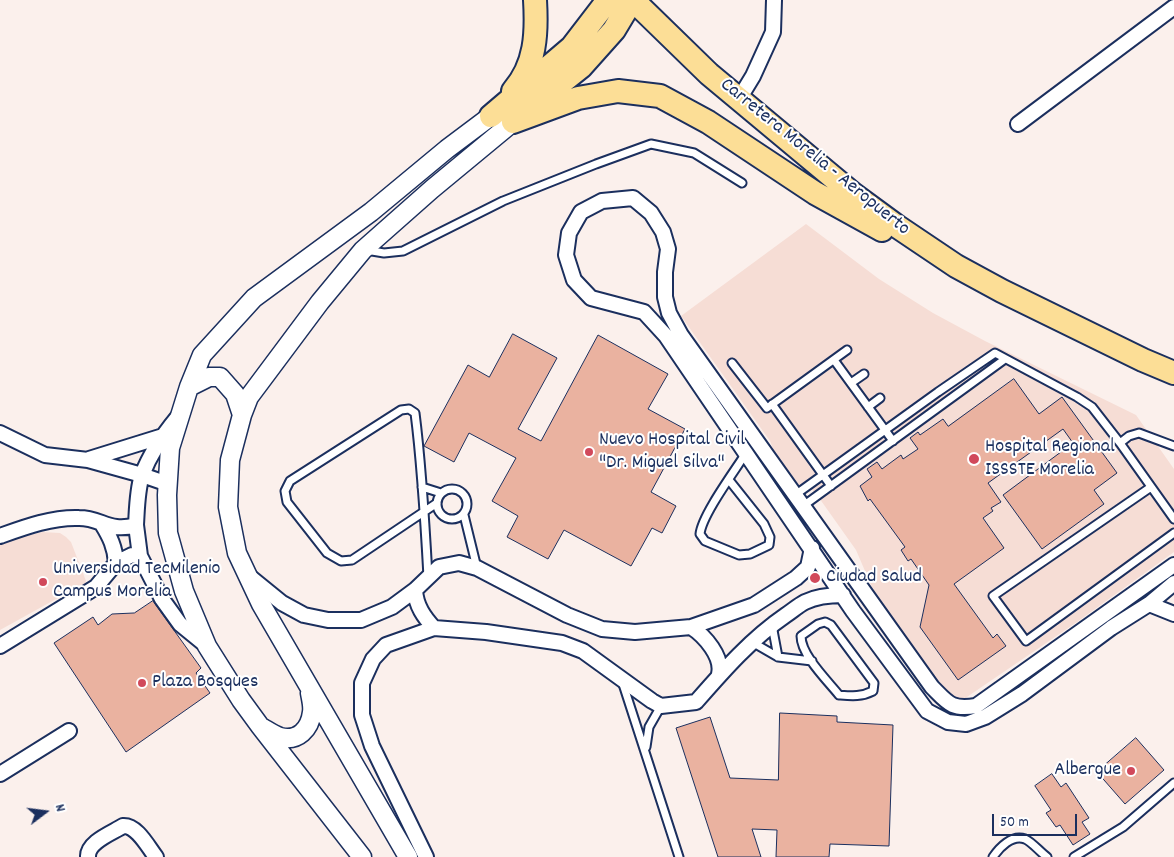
<!DOCTYPE html>
<style>
body{margin:0}
#map{position:relative;width:1174px;height:857px;overflow:hidden;background:#fbf0ec;font-family:Dekko,sans-serif}
canvas{display:block}
.north{position:absolute;left:20px;top:787px;width:50px;height:50px;-webkit-text-stroke:4px #fff;paint-order:stroke;rotate:75deg;font-size:14px;font-weight:700;line-height:20px;text-align:center;color:#1b2f5e}
.north::after{content:'';display:block;margin:auto;width:18px;height:22px;background:#1b2f5e;clip-path:polygon(50% 0,100% 100%,50% 72%,0 100%)}
.scale{position:absolute;left:992px;top:814px;width:85px;height:22px;box-sizing:border-box;border:2px solid #1b2f5e;border-top:0;padding-left:6px;font-size:15px;line-height:18px;white-space:nowrap;color:#1b2f5e;-webkit-text-stroke:4px #fff;paint-order:stroke}
</style>
<div id="map">
<canvas width="1174" height="857"></canvas>
<div class="north">N</div>
<div class="scale">50 m</div>
</div>
<script>
const ctx = document.querySelector('canvas').getContext('2d');
ctx.lineJoin = 'round';
function fillPath(path, color) { ctx.fillStyle = color; ctx.fill(path, 'evenodd'); }
function stroke(path, color, width, dash) { ctx.strokeStyle = color; ctx.lineWidth = width; ctx.lineCap = dash ? 'butt' : 'round'; ctx.setLineDash(dash || []); ctx.stroke(path); }
function drawText(font, color, halo, rows, align = 'center') {
  ctx.font = font + ' Dekko,sans-serif'; ctx.lineWidth = 4; ctx.setLineDash([]); ctx.textBaseline = 'middle'; ctx.strokeStyle = halo; ctx.fillStyle = color; for (const [text, x, y, turn = 0] of rows) {
    ctx.save(); ctx.translate(x, y); ctx.rotate((+turn || 0) * Math.PI / 180); ctx.textAlign = isNaN(turn) ? turn : align; if (halo) ctx.strokeText(text, 0, 0); ctx.fillText(text, 0, 0); ctx.restore();
  }
}
fillPath(new Path2D(`
 M806,224L879,279L933,313L985,341L1136,415L1174,469V552L1077,622L964,699H957L947,693L874,592L856,550L817,495L806,483L800,487L773,449L770,441L681,316Z
 M42,532L60,533L66,537L71,542L86,581L85,583L0,630V543Z`), '#f6ddd5');
const building = new Path2D(`
 M513,334L557,358L518,429L541,441L598,335L668,374L648,409L685,429L651,492L676,506L662,533L652,528L631,566L564,530L548,559L507,537L518,516L492,501L516,458L469,433L454,462L424,446L468,365L489,377Z
 M1014,379L1039,414L1062,397L1117,473L1094,490L1104,504L1042,549L1003,495L1073,443L1063,429L988,483L1001,502L991,508L993,511L983,518L1004,548L954,584L993,638L997,634L1006,646L958,680L920,627L929,585L911,559L908,561L901,550L905,547L870,499L868,501L860,486L872,477L867,469L877,462L882,469L901,455L903,459L918,449L910,438L918,432L920,435L943,419L948,426Z
 M153,601L201,668L196,673L210,693L126,752L54,643L93,617L98,625L112,614L134,613Z
 M780,713L837,716V722L893,725L889,846L830,844L829,857H776L777,830L752,829L761,857H718L676,728L710,717L730,778L778,780Z
 M1136,738L1164,770L1125,804L1097,772Z
 M1052,774L1061,787L1066,783L1089,818L1082,822L1090,834L1073,845L1060,825L1056,827L1046,813L1051,810L1035,786Z`);
fillPath(building, '#eab2a0');
stroke(building, '#1b2f5e', 1);
const service = new Path2D(`
 M366,250L384,253L403,251L503,201L596,164L651,144L694,153L742,183
 M834,360L893,441
 M732,363L767,408L847,350
 M851,383L864,374
 M772,404L831,486
 M868,407L880,398
 M1120,443L1174,519
 M729,480L764,524L770,537L769,545L750,554L739,555L705,541L700,534C702,515 734,472 746,453
 M422,487L441,493
 M1151,487L993,596L1026,641L1174,533
 M437 504a15 15 0 1 1 30 0a15 15 0 1 1-30 0Z
 M795,495L938,392L995,353L1077,397L1092,407L1120,443L1129,436L1139,433L1174,446
 M803,506L1005,359
 M464,515L477,568
 M428,577C425,522 422,467 415,413L409,409L401,410L290,481L285,491L287,502L327,553L341,561L352,560L437,503
 M825,622L831,625L874,683L873,691C861,697 852,696 839,695C827,680 801,655 801,636L818,624Z
 M772,625L778,657
 M752,642L778,657L812,661
 M622,681L679,857
 M646,747L649,727L661,706
 M993,857C999,848 1012,834 1025,839C1032,842 1040,852 1047,857
 M1074,857L1123,827L1174,783`);
const minor = new Path2D(`
 M739,99L753,76L773,32L774,0
 M1018,124L1174,7
 M0,433L45,455L88,460L142,475L168,484
 M89,459L163,436
 M102,524C110,537 115,547 116,563
 M136,525L140,556
 M0,536C25,527 52,517 79,518C102,518 109,533 136,525C137,509 137,491 142,475C150,454 163,435 177,418
 M1174,565L976,706C951,710 948,703 932,687L681,335L669,313L665,297V272L668,249L663,232L651,213L633,198L602,201L581,212L569,233L566,255L574,280L591,298L644,312L666,336L853,611L927,711L948,722L966,724L985,717L1022,694L1111,628L1149,604L1174,583
 M250,577L282,603L304,615L328,620H361L392,607L415,590L439,567L459,563L477,568L567,615L602,629L635,632L691,627L754,605L796,578L808,567L812,548
 M415,590C416,606 424,617 434,628
 M1149,604L1174,614
 M691,627C705,636 723,657 719,674
 M0,646L96,587L116,563L132,555L140,556L162,599L180,624L207,646
 M0,774L69,731
 M88,857C87,842 112,833 123,826C137,825 148,847 156,857
 M426,857L372,746L362,715V683L373,659L386,645L434,628L486,632L562,643L583,651L652,701L661,706L696,702C724,670 751,639 786,615C792,611 799,605 805,602C817,596 830,595 843,595`);
const tertiary = new Path2D(`
 M189,387L209,377H220L235,394L242,415
 M263,728C268,731 274,735 280,737C298,742 310,729 312,712C313,706 311,699 310,693
 M362,857L260,726L241,700L207,646L184,591L168,533L167,495L170,448L189,387L202,355L254,298L371,212L447,149L491,116
 M408,857L261,604L237,553L228,507L230,460L242,415L249,397L320,302L363,250L432,189L513,122`);
const trunk = new Path2D(`
 M633,0L709,74L853,194L898,227L956,266L1002,291L1143,360L1174,373
 M513,91C536,65 537,33 535,0
 M527,110L581,67L614,30L632,0
 M491,116L572,47L608,0
 M513,122L578,98L618,91L660,96L708,122L815,193L882,230`);
stroke(service, '#1b2f5e', 11);
stroke(minor, '#1b2f5e', 18);
stroke(tertiary, '#1b2f5e', 21);
stroke(trunk, '#1b2f5e', 26);
stroke(service, '#fff', 7);
stroke(minor, '#fff', 14);
stroke(tertiary, '#fff', 18);
stroke(trunk, '#fcde96', 22);
for (const [x, y, r, color] of [
 [589,452,5,"#d1495b"],
 [974,459,6,"#d1495b"],
 [815,578,6,"#d1495b"],
 [43,582,5,"#d1495b"],
 [142,683,5,"#d1495b"],
 [1131,771,5,"#d1495b"]
]) { const dot = new Path2D(); dot.arc(x, y, r, 0, 2 * Math.PI); ctx.fillStyle = color; ctx.fill(dot); stroke(dot, '#fff', 2); }
drawText('20px', '#1b2f5e', '#fff', [
 ["Carretera Morelia - Aeropuerto",814,158,39]
]);
drawText('20px', '#1b2f5e', '#fff', [
 ["Nuevo Hospital Civil",599,441],
 ["\"Dr. Miguel Silva\"",599,464],
 ["Hospital Regional",985,448],
 ["ISSSTE Morelia",985,471],
 ["Universidad TecMilenio",53,570],
 ["Campus Morelia",53,593],
 ["Ciudad Salud",826,578],
 ["Plaza Bosques",152,683],
 ["Albergue",1121,771,"right"]
], 'left');
</script>
